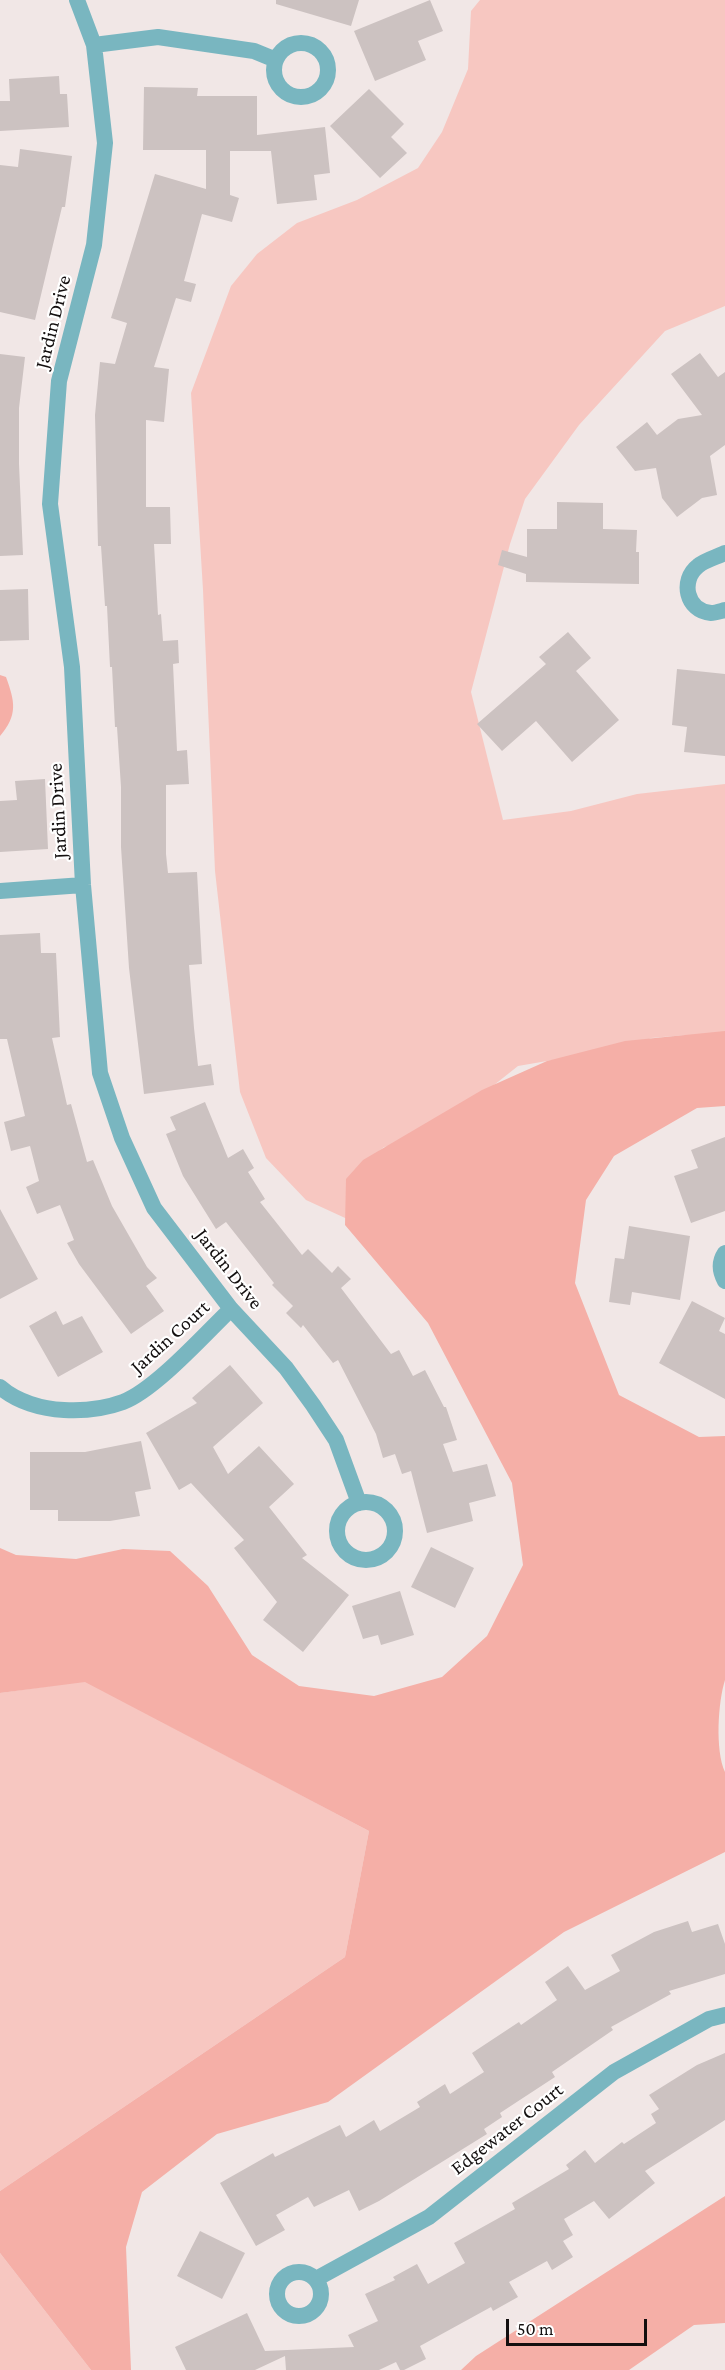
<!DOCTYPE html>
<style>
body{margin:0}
#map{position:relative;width:725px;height:2370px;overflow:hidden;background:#f1e7e6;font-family:"Crimson Pro",serif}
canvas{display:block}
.scale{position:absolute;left:506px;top:2319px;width:141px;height:27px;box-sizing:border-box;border:3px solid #130f0f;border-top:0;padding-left:8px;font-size:18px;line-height:21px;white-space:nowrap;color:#130f0f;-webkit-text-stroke:4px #fff;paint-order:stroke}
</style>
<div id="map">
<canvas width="725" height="2370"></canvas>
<div class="scale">50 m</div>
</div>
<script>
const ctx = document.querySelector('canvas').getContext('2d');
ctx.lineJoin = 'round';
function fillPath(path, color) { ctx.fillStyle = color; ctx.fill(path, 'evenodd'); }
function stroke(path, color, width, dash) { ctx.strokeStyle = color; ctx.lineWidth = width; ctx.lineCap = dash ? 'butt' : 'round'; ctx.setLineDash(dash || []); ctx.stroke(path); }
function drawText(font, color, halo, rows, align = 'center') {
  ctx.font = font + ' "Crimson Pro",serif'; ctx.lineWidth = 4.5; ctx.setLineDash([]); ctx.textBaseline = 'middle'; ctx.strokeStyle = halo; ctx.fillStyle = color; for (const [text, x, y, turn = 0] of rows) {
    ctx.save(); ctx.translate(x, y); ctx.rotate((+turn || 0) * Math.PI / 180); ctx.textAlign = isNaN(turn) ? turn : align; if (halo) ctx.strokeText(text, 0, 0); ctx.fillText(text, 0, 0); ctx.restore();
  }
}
fillPath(new Path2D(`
 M480,0H725V306L665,331L579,425L525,499L510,544L471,692L503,820L571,811L637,794L725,784V1041L686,1035L651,1038L634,1046L518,1066L455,1116L404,1143L384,1147L366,1162L356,1223L306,1200L266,1158L240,1092L215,871L203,590L191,393L231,286L257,254L297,223L357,200L418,168L442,132L468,69L471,11Z
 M85,1681L369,1831L345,1957L0,2191V1693Z
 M0,2253L91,2370H0Z`), '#f7c7c1');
fillPath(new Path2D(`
 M0,675L6,677C15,702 18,715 0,736Z
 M725,1031V1106L697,1108L614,1156L586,1200L575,1283L619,1395L699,1437L725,1436V1680C718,1702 715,1750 725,1772V1852L564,1932L328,2102L217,2134L142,2192L126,2247L131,2370H91L0,2253V2191L345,1957L369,1831L85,1682L0,1693V1548L16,1555L76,1559L123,1549L170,1551L208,1586L252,1655L299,1686L374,1696L442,1677L487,1636L523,1565L512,1483L428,1323L345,1225L346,1179L363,1160L482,1090L547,1061L625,1041Z
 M725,2196V2323L694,2325L629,2370H461L476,2356Z`), '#f5afa7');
fillPath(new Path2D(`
 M276,0H359L351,26L276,4Z
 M430,0L443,31L418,41L426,60L375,81L354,31Z
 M59,76L60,94H67L69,127L0,131V101H10L9,79Z
 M144,87L198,88L197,96H257V135L325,127L330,173L314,175L317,200L277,204L271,151H230V195L239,198L232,222L202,214L184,281L196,284L191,302L176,298L154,367L169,369L164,422L146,420V507H170L171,544H154L158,615L161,614L163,641L178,640L179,663L173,664L177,751L187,750L189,784L166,785V854L168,873L197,872L202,964L189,965L194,1028L198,1066L211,1064L214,1085L144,1094L129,968L121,847V787L117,727H115L112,667H110L107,606H105L101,546H98L95,415L100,362L115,364L127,323L111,318L155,174L206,189V150H143Z
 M369,89L404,124L391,137L407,153L380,178L330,126Z
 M20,149L72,156L65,207H62L35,320L0,312V165L18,167Z
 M700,353L718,377L725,372V445L710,456L717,495L702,498L677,517L662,498L656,468L635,471L616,447L647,422L657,435L678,419L702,415L671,374Z
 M0,354L25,357L19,408V464L23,555L0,556Z
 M557,502L603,503V529L637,530L636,552H639V584L526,582V574L498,565L502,550L527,557V529H557Z
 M28,589L29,640L0,641V590Z
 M568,632L591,658L576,671L619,720L572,762L536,721L502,751L477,724L546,664L539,657Z
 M677,669L725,674V756L684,752L687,727L672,725Z
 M45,779L48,849L0,852V801L17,800L15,781Z
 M40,933L41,953H56L60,1037L52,1038L67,1105L71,1104L87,1162L93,1160L112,1206L147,1267L157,1278L146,1286L164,1311L131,1334L79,1264L67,1243L74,1240L60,1205L37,1214L26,1187L39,1181L30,1146L11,1151L4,1122L25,1116L7,1039H0V935Z
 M205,1102L228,1158L243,1149L254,1168L248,1172L265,1199L260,1202L302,1255L308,1249L332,1273L338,1266L351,1279L341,1288L391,1354L399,1350L413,1376L425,1370L444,1407H446L457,1440L443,1444L453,1472L487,1464L496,1496L469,1503L473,1521L427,1533L411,1471L402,1474L395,1454L383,1458L376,1434L338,1360L333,1363L303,1325L301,1328L286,1313L293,1306L272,1285L274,1283L226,1222L216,1229L183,1176L166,1134L176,1130L170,1117Z
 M725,1137V1211L691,1223L674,1176L698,1168L691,1150Z
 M0,1209L38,1279L0,1299Z
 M629,1226L690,1236L680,1300L632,1292L630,1305L609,1302L615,1258L624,1259Z
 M692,1301L725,1318L719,1331L725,1334V1399L659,1363Z
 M56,1311L63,1325L82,1316L103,1352L58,1377L29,1326Z
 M230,1365L263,1403L213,1447L228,1474L259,1446L294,1484L269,1507L307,1555L302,1558L349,1595L303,1652L263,1620L277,1602L234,1548L244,1540L191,1483L179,1490L146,1433L197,1403L192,1398Z
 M141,1441L151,1489L135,1492L140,1516L110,1521H58V1510H30V1452H85Z
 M431,1547L474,1568L455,1608L411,1587Z
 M400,1591L414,1635L381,1645L378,1635L363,1639L352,1606Z
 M688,1921L692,1932L718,1924L725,1944V1974L669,1991L671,1994L611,2027L613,2030L552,2072L555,2077L500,2113L502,2117L484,2129L487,2134L379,2201L359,2211L349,2190L314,2207L308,2197L276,2215L285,2230L256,2246L220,2183L273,2153L275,2157L340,2125L346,2137L374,2120L380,2131L420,2107L417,2102L445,2084L450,2094L484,2072L472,2053L519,2022L521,2025L557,2000L545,1982L568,1966L585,1990L620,1971L611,1955L654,1932Z
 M725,2053V2120L645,2171L655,2183L609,2219L594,2201L564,2219L573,2235L563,2241L573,2257L552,2270L547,2261L509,2282L518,2297L493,2311L491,2307L420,2346L426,2359L404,2370H400L396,2362L379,2370H286L285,2356L255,2370H186L175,2347L247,2313L265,2351L354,2347L348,2335L378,2321L365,2294L395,2280L393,2277L417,2264L428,2284L465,2263L454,2243L515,2209L512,2203L569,2169L566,2165L585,2150L595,2163L622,2142L624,2144L656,2123L651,2114L659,2109L649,2095L697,2065Z
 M200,2231L245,2253L222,2299L177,2276Z`), '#ccc2c1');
stroke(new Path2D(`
 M77,0L94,45L105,143L94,245L59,381L50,504L72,667L83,885L100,1073L122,1138L154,1208L231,1309L286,1368L313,1405L336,1440L359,1503
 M274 70a27 27 0 1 1 54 0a27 27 0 1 1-54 0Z
 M94,45L158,37L254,51L276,60
 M725,553C717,557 705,560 698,566C680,580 686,611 711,613C715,613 721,611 725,610
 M0,891L83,885
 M725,1253C719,1262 720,1272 725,1281
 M0,1387C17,1402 42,1409 64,1410C83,1411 104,1409 123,1402C155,1390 205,1334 231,1309
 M337 1531a29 29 0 1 1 58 0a29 29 0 1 1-58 0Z
 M277 2294a22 22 0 1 1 44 0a22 22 0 1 1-44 0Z
 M316,2279L429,2217L614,2072L709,2019L725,2015`), '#79b6c0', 16);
drawText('20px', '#130f0f', '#fff', [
 ["Jardin Drive",53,322,-76],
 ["Jardin Drive",58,811,-93],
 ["Jardin Drive",229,1269,52],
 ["Jardin Court",170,1337,-42],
 ["Edgewater Court",507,2129,-38]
]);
</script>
